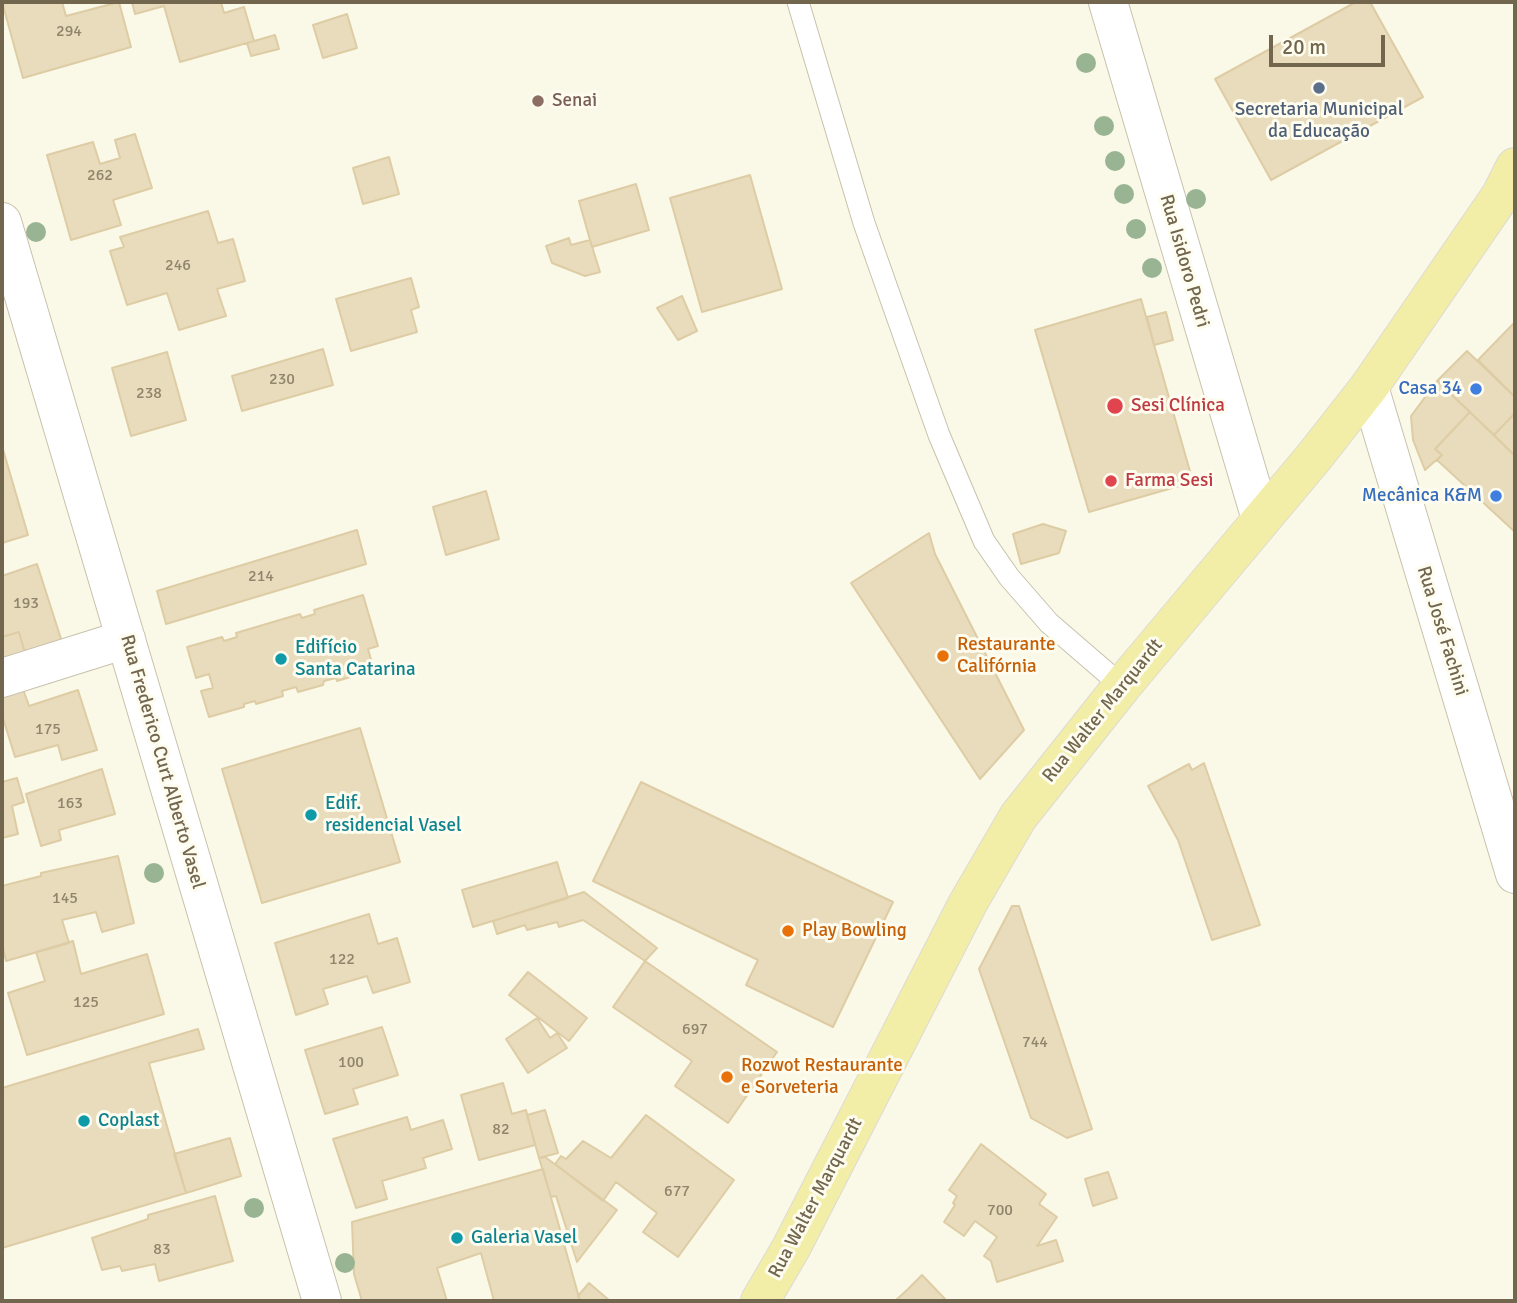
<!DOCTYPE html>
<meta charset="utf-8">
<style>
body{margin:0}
#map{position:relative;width:1517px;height:1303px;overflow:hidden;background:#faf9e8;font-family:Signika,sans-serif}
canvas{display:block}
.frame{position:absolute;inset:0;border:4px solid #72664e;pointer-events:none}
.scale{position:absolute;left:1269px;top:35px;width:116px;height:32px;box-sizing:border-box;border:4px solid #72664e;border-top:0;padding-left:9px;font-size:21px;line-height:24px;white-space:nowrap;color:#72664e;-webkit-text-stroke:5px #fdfcee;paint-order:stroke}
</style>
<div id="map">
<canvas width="1517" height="1303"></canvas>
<div class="frame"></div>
<div class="scale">20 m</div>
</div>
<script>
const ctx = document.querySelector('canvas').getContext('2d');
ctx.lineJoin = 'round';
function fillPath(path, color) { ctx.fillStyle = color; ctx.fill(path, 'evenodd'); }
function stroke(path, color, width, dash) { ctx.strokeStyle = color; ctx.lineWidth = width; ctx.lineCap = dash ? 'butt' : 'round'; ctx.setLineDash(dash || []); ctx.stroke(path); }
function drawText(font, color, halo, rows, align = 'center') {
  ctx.font = font + ' Signika,sans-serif'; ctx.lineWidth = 6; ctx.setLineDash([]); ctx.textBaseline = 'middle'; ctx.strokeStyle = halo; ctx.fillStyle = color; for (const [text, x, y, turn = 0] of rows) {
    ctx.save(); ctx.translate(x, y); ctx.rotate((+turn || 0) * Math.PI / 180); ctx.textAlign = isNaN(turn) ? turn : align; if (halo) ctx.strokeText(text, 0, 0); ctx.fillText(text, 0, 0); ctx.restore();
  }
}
const building = new Path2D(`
 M2,2H62L66,16L119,2L131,47L23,78Z
 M132,2H221L224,13L244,7L254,41L180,62L164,6L135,14Z
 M1356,2H1370L1423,97L1271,180L1215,79Z
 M347,14L357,48L323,58L313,25Z
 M275,35L279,49L251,56L247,43Z
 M135,134L152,188L113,200L121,225L71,240L47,155L93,142L100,164L120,158L115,140Z
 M389,157L399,194L363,204L353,168Z
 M750,175L782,289L702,312L670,198Z
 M636,184L649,230L592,247L579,201Z
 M208,211L218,243L233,239L245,281L217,289L226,316L179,330L167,293L127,305L110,251L124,247L120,237Z
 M569,238L571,245L590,240L600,272L585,276L552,263L546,246Z
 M411,278L419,307L411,310L417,332L351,351L336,299Z
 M682,296L697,331L678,340L657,308Z
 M1141,299L1193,482L1089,512L1035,330Z
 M1166,312L1173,340L1154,345L1147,317Z
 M1515,322V397L1478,360Z
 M323,349L333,385L242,411L232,376Z
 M1467,351L1515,397V413L1494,435L1437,381Z
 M167,352L186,420L131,436L112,368Z
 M1437,381L1470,412L1435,449L1442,455L1425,470L1413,440L1411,416Z
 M1470,412L1515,456V532L1437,460L1442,455L1435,449Z
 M1515,413V456L1494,435Z
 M2,446L28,535L2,543Z
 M486,491L499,539L446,555L433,507Z
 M1043,524L1066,531L1059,553L1021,564L1013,534Z
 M357,530L366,564L166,624L157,591Z
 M929,533L935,554L1024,730L980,779L851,583Z
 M37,564L62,642L25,653L19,632L2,637V576Z
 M363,595L378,646L368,649L374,670L337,681L336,678L324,681L323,685L298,692L296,687L282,691L283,696L256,704L255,701L244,704V707L209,717L201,691L213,688L209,674L196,678L187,647L222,637L224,641L237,637L236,633L300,614L302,618L315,614L314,610Z
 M19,632L25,653L2,660V637Z
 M23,689L29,706L78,690L97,750L62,760L58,745L15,757L2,715V696Z
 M360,728L400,862L262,903L222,769Z
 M1204,763L1260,925L1212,940L1178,840L1148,786L1189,764L1192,770Z
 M102,769L115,814L59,830L61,840L41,846L26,794Z
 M17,778L24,802L12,806L18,834L2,838V782Z
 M641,782L893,902L833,1027L746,985L758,960L593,881Z
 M118,856L134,923L102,932L96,912L62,920L69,943L6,961L2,943V886L41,876V873Z
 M557,862L568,898L473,927L462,890Z
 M584,892L657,948L645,961L583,920L559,927L557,922L527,930L525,925L497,934L493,921Z
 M1012,906H1019L1092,1129L1067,1138L1031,1118L979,969Z
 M369,914L378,944L397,938L410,982L373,993L367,976L323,989L328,1004L296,1015L275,943Z
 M73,941L81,974L147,954L164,1014L27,1055L8,993L45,981L36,952Z
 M645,961L777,1052L728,1123L675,1086L692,1061L613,1007Z
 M528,972L587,1018L569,1041L509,995Z
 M537,1018L550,1038L557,1033L567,1048L528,1073L506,1039Z
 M382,1027L398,1075L353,1089L358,1104L325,1114L305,1050Z
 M198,1029L204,1049L149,1063L186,1193L2,1248V1088Z
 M503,1083L512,1114L526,1110L535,1145L479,1160L461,1095Z
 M545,1110L558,1153L539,1158L527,1115Z
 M646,1115L734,1180L678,1257L643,1232L657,1213L616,1182L603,1201L555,1164L561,1156L566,1159L583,1141L611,1158Z
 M407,1117L411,1130L443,1120L452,1149L423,1158L426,1168L382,1181L387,1199L356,1208L333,1139Z
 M230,1138L241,1176L186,1193L174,1154Z
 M981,1144L1046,1194L1039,1204L1057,1217L1037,1246L1056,1240L1063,1261L997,1282L991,1261L984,1256L997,1237L975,1221L964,1236L944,1222L955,1205L953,1203L957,1196L949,1190Z
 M545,1157L617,1210L577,1262L556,1196L551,1197L539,1158Z
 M543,1169L580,1301H494L481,1253L437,1268L447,1301H362L354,1274L352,1222Z
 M1108,1172L1117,1198L1093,1206L1085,1179Z
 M215,1196L233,1261L159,1281L155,1264L122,1271L120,1266L102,1270L92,1238L148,1219V1215Z
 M922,1275L947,1301H895L908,1289Z
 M589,1283L610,1301H580L578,1296Z`);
fillPath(building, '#e8dcbd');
stroke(building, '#decca4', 2);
const service = new Path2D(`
 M798,2L864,223L939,435L984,541L1009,577L1049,623L1122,686`);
const minor = new Path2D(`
 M1108,2L1261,519
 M2,222L322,1301
 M1369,387L1515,874
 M2,678L126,639`);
const primary = new Path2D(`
 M760,1301L791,1248L968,903L1018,817L1122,686L1314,457L1369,387L1501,195L1515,167`);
stroke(service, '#c8c1ac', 23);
stroke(minor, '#c8c1ac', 40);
stroke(primary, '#dddad5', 40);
stroke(service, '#fff', 21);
stroke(minor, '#fff', 38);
stroke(primary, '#f2eea7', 38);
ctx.fillStyle = '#99b492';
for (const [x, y] of [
 [1086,63],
 [1104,126],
 [1115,161],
 [1124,194],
 [1196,199],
 [1136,229],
 [36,232],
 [1152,268],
 [154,873],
 [254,1208],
 [345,1263]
]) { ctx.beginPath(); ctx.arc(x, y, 10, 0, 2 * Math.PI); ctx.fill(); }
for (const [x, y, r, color] of [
 [1319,88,7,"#5c6f8a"],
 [538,101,7,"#8d6e63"],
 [1476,389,7,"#3f7fe0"],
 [1115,406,9,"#e0444e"],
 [1111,481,7,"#e0444e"],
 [1496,496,7,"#3f7fe0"],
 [943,656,7,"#e8710a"],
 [281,659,7,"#0f9aa8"],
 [311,815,7,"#0f9aa8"],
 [788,931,7,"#e8710a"],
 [727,1077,7,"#e8710a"],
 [84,1121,7,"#0f9aa8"],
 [457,1238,7,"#0f9aa8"]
]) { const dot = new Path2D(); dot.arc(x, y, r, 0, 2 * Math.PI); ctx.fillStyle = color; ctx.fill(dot); stroke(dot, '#fdfcee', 2.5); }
drawText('16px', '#90846a', null, [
 ["294",69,32],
 ["262",100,176],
 ["246",178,266],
 ["230",282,380],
 ["238",149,394],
 ["214",261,577],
 ["193",26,604],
 ["175",48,730],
 ["163",70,804],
 ["145",65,899],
 ["122",342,960],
 ["125",86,1003],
 ["697",695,1030],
 ["744",1035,1043],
 ["100",351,1063],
 ["82",501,1130],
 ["677",677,1192],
 ["700",1000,1211],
 ["83",162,1250]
]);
drawText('19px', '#785e54', '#fdfcee', [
 ["Senai",552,101]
], 'left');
drawText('19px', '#4e5e75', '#fdfcee', [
 ["Secretaria Municipal",1319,110],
 ["da Educação",1319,132]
]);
drawText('19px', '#72664e', '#fdfcee', [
 ["Rua Isidoro Pedri",1184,261,74],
 ["Rua José Fachini",1442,631,73],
 ["Rua Walter Marquardt",1103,711,-51],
 ["Rua Frederico Curt Alberto Vasel",162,762,74],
 ["Rua Walter Marquardt",816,1198,-62]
]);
drawText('19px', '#366cbe', '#fdfcee', [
 ["Casa 34",1462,389],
 ["Mecânica K&M",1482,496]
], 'right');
drawText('19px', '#be3a42', '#fdfcee', [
 ["Sesi Clínica",1131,406],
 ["Farma Sesi",1125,481]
], 'left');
drawText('19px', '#c56008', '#fdfcee', [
 ["Restaurante",957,645],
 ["Califórnia",957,667],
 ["Play Bowling",802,931],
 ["Rozwot Restaurante",741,1066],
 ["e Sorveteria",741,1088]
], 'left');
drawText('19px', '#0d838f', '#fdfcee', [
 ["Edifício",295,648],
 ["Santa Catarina",295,670],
 ["Edif.",325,804],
 ["residencial Vasel",325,826],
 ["Coplast",98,1121],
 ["Galeria Vasel",471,1238]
], 'left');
</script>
